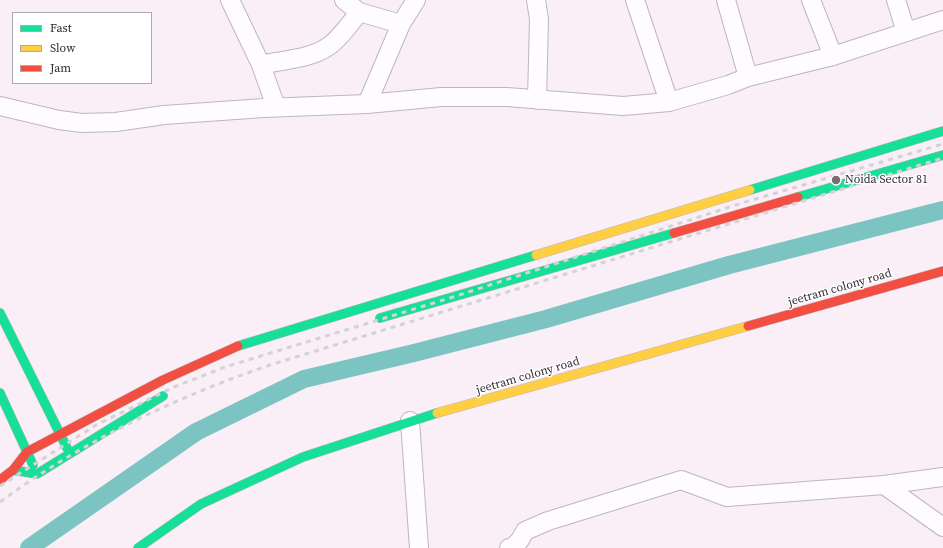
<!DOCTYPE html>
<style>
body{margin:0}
#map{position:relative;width:943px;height:548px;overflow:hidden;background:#faeef7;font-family:"Source Serif 4",serif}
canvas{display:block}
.legend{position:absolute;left:12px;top:12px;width:140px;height:72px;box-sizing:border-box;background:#fff;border:1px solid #ada9ac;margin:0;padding:5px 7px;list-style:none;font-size:12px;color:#332730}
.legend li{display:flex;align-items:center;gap:8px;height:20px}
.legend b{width:20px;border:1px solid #ada9ac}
</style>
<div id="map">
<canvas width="943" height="548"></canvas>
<ul class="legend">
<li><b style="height:5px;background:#16e098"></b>Fast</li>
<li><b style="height:5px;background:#ffcf43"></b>Slow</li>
<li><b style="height:5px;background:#f24e42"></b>Jam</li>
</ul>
</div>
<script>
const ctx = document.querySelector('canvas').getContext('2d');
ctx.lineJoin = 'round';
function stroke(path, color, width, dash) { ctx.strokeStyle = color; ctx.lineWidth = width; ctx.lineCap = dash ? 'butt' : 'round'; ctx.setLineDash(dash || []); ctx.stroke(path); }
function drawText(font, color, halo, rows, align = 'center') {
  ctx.font = font + ' "Source Serif 4",serif'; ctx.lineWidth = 3; ctx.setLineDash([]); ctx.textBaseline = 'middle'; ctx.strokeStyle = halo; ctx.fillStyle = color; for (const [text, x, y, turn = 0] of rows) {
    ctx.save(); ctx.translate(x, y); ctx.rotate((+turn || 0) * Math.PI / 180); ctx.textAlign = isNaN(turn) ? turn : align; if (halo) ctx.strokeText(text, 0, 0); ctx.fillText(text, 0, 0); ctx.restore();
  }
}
stroke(new Path2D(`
 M29,548L196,432L304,379L414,353L546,319L729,265L943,210`), '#7bc4c2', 18);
const street = new Path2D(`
 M230,0L261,65L276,107
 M344,0L359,12L401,24
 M536,0L539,19L537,100
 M635,0L669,102
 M726,0L748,77
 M811,0L833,56
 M896,0L906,32
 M261,65C282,60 311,59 329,46C341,37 350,24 359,12
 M367,104L401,24L416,0
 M0,106L59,120L82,123L116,122L164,115L264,108L367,104L441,97H507L623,106L669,102L728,85L748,77L833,56L943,20
 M410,421L419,548
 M884,485L943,527
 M509,548L513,547L520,540L525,531L548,521L681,480L727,497L884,485L943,477`);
const fast = new Path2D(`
 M750,190L943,131
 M798,197L943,155
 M0,313L67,448
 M380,318L674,233
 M238,346L536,255
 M0,393L33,465
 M13,470L37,474L163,396
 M138,548L201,504L303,457L437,413`);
const slow = new Path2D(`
 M536,255L750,190
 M437,413L748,326`);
const jam = new Path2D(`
 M674,233L798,197
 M748,326L943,271
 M0,480L13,470L27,452L163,380L238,346`);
stroke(street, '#c0b5bd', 20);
stroke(fast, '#c0b5bd', 10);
stroke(slow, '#c0b5bd', 10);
stroke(jam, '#c0b5bd', 10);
stroke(street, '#fefcfe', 18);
stroke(fast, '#16e098', 9);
stroke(slow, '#ffcf43', 9);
stroke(jam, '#f24e42', 9);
stroke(new Path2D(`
 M0,486L96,425L174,387L225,367L450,298L742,203L943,144
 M0,502C83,441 174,398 270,365L943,158`), '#d5d2d4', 3, [5, 5]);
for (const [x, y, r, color] of [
 [836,180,5,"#796d76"]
]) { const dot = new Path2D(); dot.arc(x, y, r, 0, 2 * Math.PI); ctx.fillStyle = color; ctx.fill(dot); stroke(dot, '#fff', 1.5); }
drawText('12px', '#332730', '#fff', [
 ["Noida Sector 81",845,180]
], 'left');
drawText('12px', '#332730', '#fff', [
 ["jeetram colony road",840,288,-16],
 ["jeetram colony road",528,376,-16]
]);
</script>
